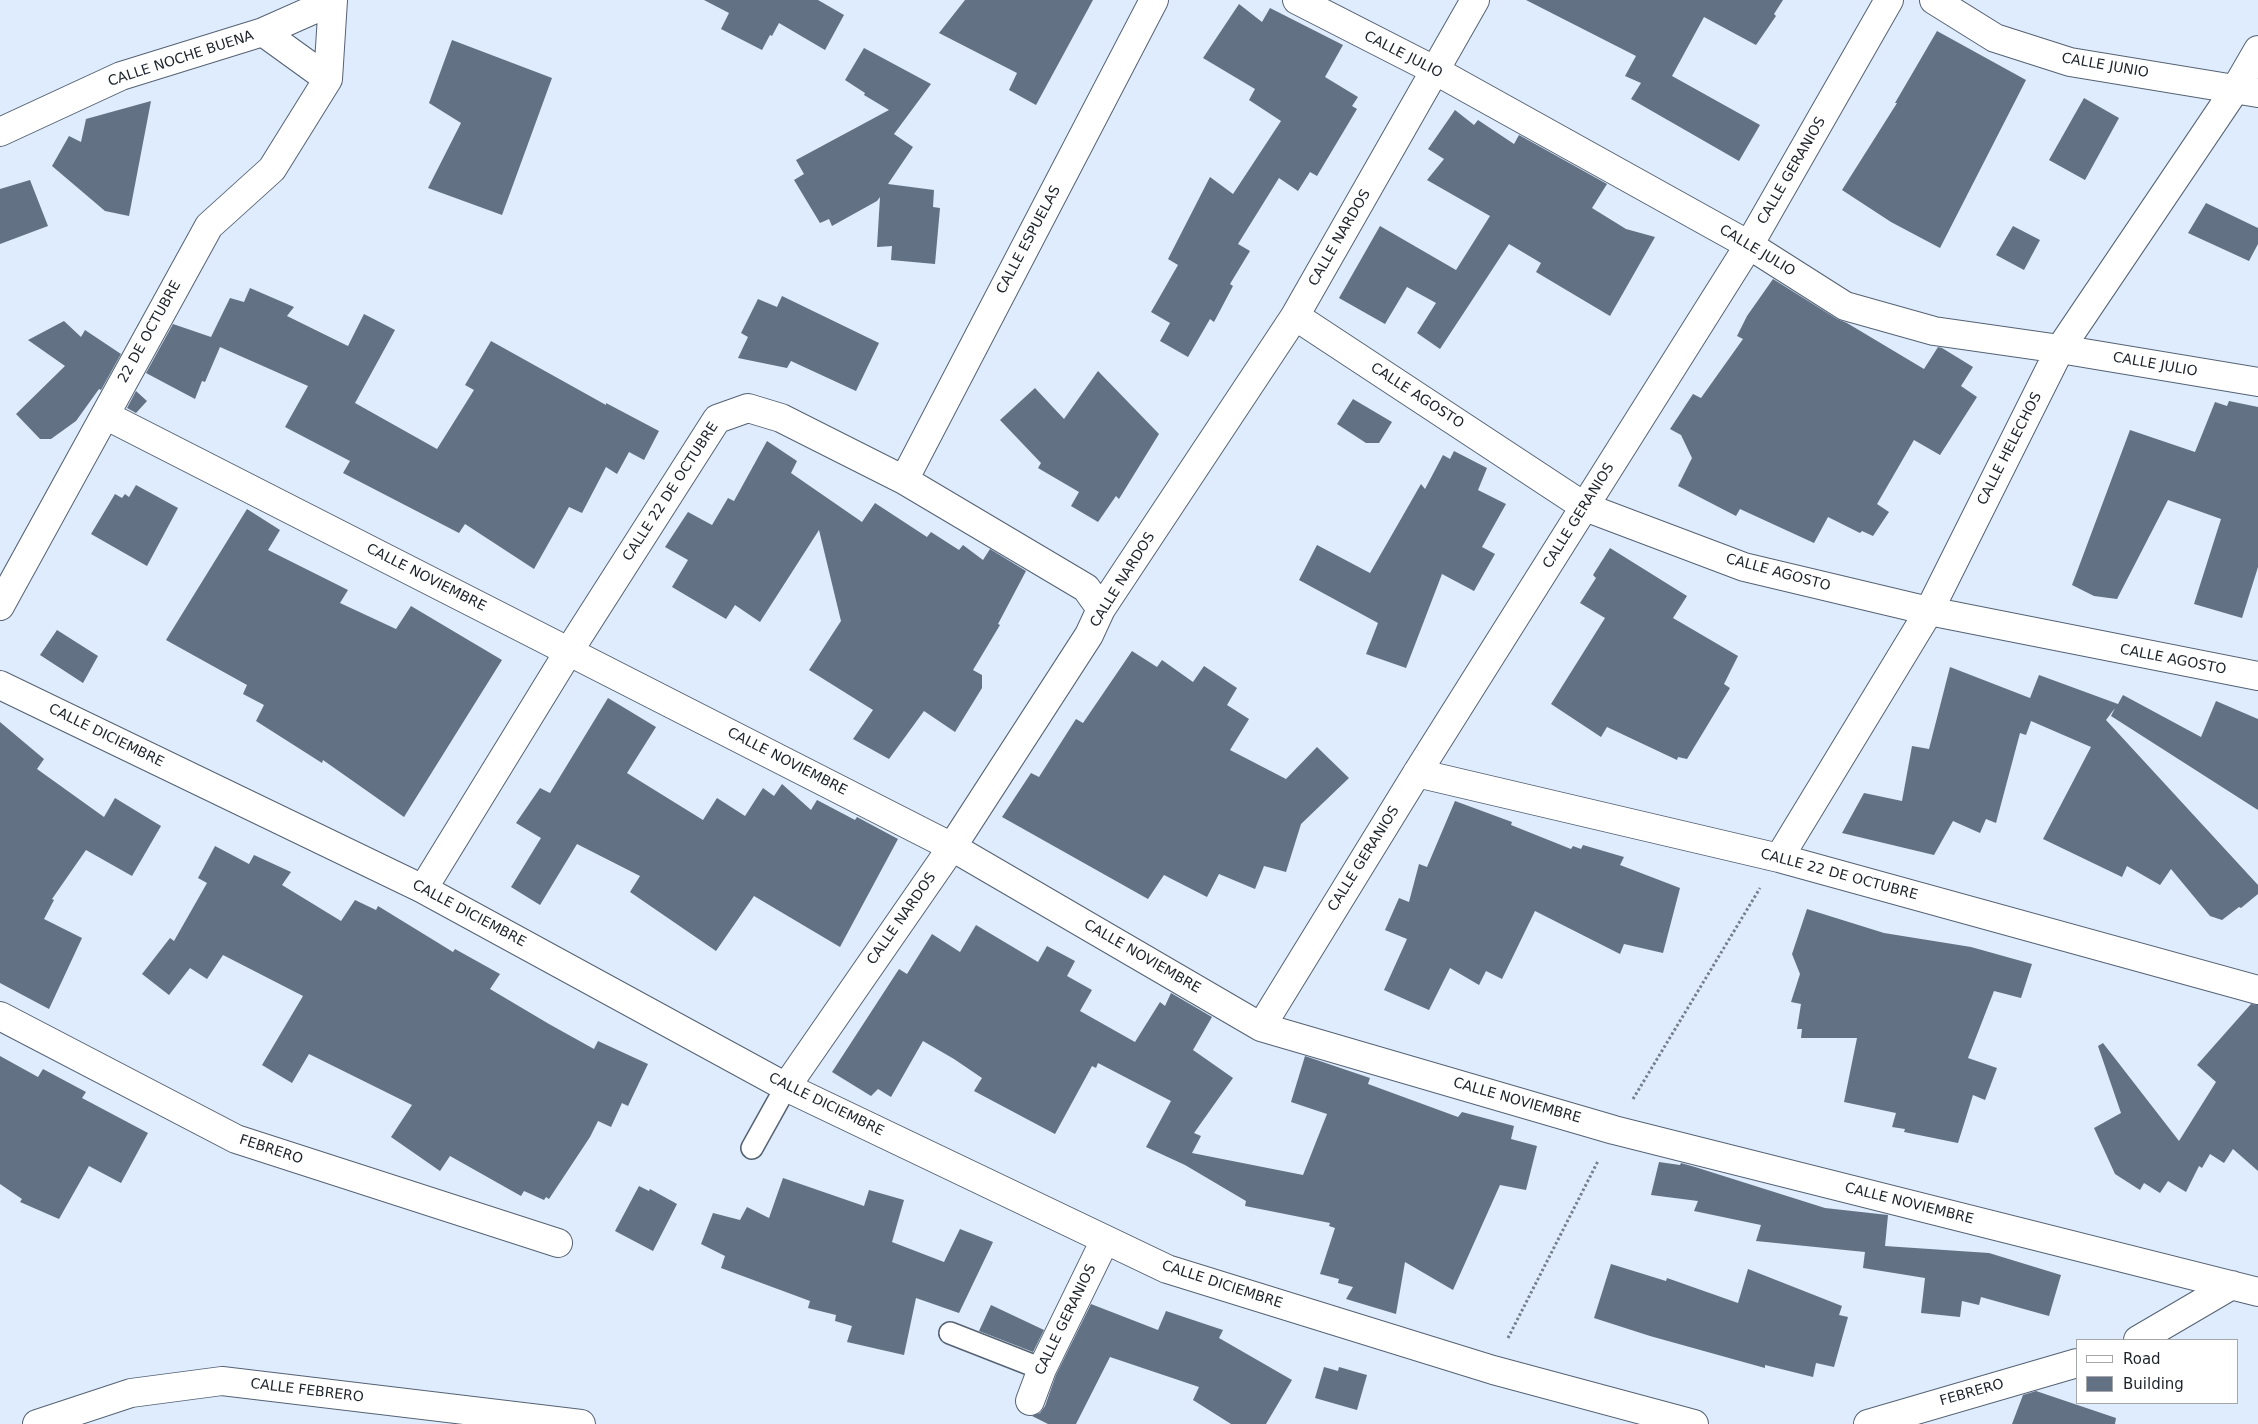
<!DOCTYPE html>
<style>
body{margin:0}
#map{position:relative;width:2258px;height:1424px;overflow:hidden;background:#deecfd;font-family:"DejaVu Sans",sans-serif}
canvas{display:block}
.legend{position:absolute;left:2076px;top:1339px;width:162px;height:65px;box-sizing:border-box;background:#fff;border:1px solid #a5a7aa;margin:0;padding:6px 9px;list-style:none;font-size:15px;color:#1d232b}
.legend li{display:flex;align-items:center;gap:10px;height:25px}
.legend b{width:25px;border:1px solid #a5a7aa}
</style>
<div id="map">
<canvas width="2258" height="1424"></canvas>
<ul class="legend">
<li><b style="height:6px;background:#fff"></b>Road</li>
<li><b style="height:14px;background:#627183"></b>Building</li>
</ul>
</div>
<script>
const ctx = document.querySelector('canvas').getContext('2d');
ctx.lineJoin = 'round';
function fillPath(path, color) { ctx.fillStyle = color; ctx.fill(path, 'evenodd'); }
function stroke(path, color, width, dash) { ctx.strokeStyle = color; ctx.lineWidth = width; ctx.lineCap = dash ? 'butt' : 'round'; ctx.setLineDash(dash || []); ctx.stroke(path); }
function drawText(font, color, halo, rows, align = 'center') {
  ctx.font = font + ' "DejaVu Sans",sans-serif'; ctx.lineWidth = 4; ctx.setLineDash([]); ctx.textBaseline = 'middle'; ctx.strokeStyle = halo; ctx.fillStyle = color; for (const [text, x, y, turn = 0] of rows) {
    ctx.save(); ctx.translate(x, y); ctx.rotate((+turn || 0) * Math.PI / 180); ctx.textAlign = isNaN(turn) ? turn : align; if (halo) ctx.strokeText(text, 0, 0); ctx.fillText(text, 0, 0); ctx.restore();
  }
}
fillPath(new Path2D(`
 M704,0H818L844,15L825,50L779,23L772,36L770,35L762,50L721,29L729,13Z
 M965,0H1093L1036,105L1009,90L1017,73L939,33Z
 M1526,0H1783L1774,14L1776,16L1756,45L1704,17L1672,76L1760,125L1739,161L1631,99L1641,83L1625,76L1636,56Z
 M1239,4L1262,22L1270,8L1343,45L1325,77L1358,97L1352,106L1357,109L1317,176L1310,172L1298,191L1279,178L1238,244L1250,251L1230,284L1233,286L1214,322L1210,319L1188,357L1160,341L1170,323L1151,312L1178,265L1168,259L1210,177L1233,194L1281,121L1249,100L1255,89L1203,58Z
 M1937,31L2026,80L1940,248L1891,222L1842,190L1897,103H1895Z
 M452,40L552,78L502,215L428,188L461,123L429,103Z
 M864,48L931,84L894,134L913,147L888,184L934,190L933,207L940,208L935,264L891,260L892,246L877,247L880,197L877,201L832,226L829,219L820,223L794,180L804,174L796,160L889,110L864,95L865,93L845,80Z
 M2084,98L2119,118L2085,180L2049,160Z
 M151,101L129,216L105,211L52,166L69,136L81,142L86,119Z
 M1455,110L1474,125L1478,120L1514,144L1519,135L1607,184L1592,208L1626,229L1655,237L1610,316L1536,272L1541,263L1509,244L1440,349L1417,333L1436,303L1407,287L1385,324L1339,298L1380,226L1456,270L1490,216L1427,180L1444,159L1428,149Z
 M30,180L48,226L0,244V189Z
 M2206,203L2258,228V244L2249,261L2188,233Z
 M2013,226L2040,240L2024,270L1996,255Z
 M1773,279L1837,319L1847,323L1924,369L1938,347L1942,348L1973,367L1961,386L1977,397L1940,455L1914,440L1877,504L1889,512L1873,536L1862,531L1860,533L1828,517L1814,543L1740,509L1736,516L1678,486L1692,458L1681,435L1670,429L1693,394L1701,398L1743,339L1737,336L1747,316Z
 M250,288L294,307L287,316L348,346L364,314L395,330L355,403L437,449L474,390L465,385L491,341L606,405V403L659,431L644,460L629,452L617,474L606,467L582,513L569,507L534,569L465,524L459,533L343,473L350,461L285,427L308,386L220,347L205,382L202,381L195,399L146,373L173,324L211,337L230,298L244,302Z
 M782,296L879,343L856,391L791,361L787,368L738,358L748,337L741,333L758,299L777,307Z
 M64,321L81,337L85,330L121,354L101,390L99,389L76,421L51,439H40L16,414L65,366L28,340Z
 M1098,371L1159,434L1119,499L1116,496L1098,522L1071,506L1079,492L1038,468L1041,463L1000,420L1035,388L1064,419Z
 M136,391L147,401L136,413L127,408Z
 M1353,399L1392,422L1379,443H1366L1337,424Z
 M2229,401L2258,407V567L2242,618L2194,604L2221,519L2168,500L2117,599L2094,596L2072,585L2130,430L2195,452L2215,402L2227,406Z
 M767,441L797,461L791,473L862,522L875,503L927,537L931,532L959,550L963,545L983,560L990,549L1026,571L998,624L1000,625L973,670L982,675V688L955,732L924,711L889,759L853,739L873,710L809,670L841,621L819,530L760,622L735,605L726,619L672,587L688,560L665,547L688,512L712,525L728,498L734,501Z
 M1454,451L1487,468L1478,490L1506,504L1482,547L1495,554L1474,591L1442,574L1406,668L1366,654L1378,623L1299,580L1317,545L1370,573L1421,484L1425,489L1443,455L1450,459Z
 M136,485L178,508L147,566L91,534L115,494L122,498L125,494L129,497Z
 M247,509L280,530L268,550L348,590L340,603L396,629L411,606L502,660L404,817L323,760L322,763L256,721L264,705L243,694L247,685L166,640Z
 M1610,548L1687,596L1673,618L1738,656L1724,684L1730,688L1687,759L1678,757L1677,760L1607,727L1601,737L1551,704L1605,618L1580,603L1596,578L1593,575Z
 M57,630L98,656L83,683L40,655Z
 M1132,651L1157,667L1162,660L1193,682L1204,666L1237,688L1227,705L1249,719L1230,750L1286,779L1317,747L1349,778L1301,824L1286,872L1264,866L1255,889L1219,874L1207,897L1164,875L1148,899L1002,817L1031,773L1039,777L1076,719L1083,723Z
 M1950,667L2030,698L2039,675L2118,704L2123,695L2201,737L2216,701L2258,719V810L2111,716L2115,708L2106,720L2258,885V894L2241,908L2239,907L2222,920L2210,916L2171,869L2160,885L2127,866L2122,877L2043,839L2091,747L2031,721L2026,735L2020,733L1996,823L1986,819L1980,833L1953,821L1934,855L1842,833L1864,793L1902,801L1912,746L1929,749Z
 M608,698L656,727L627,773L703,820L717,798L745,816L763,788L774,796L782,784L811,810L817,800L855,820L857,817L898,839L840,947L754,896L716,951L630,892L640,876L577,844L540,905L511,887L541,838L516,823L540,788L550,793Z
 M0,722L44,759L37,769L104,817L115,798L161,826L132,876L86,850L52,899L54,900L44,919L82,938L49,1009L0,983Z
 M1455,801L1512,822L1511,825L1571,849L1573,846L1581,849L1583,845L1624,857L1620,865L1680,888L1663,953L1624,944L1620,954L1535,911L1502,979L1486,971L1479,985L1450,968L1429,1010L1384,990L1407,939L1385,930L1399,898L1409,902L1419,864L1427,867Z
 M215,846L249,864L254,855L291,872L282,885L341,921L355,900L376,910L378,906L453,952L455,949L500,974L490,989L549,1024L594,1049L598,1041L648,1064L628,1106L622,1103L611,1127L598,1121L590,1137L549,1199L546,1197L544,1200L524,1191L521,1196L450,1156L440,1171L391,1137L412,1105L309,1054L292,1083L262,1065L303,996L223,955L207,979L190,968L169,995L142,974L170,938L174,941L207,883L198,878Z
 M1807,909L1884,933L1971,947L2032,964L2021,998L1994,991L1968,1058L1997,1068L1985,1100L1973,1095L1958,1143L1904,1132L1905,1129L1892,1127L1896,1113L1844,1102L1857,1038H1801L1802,1029H1797L1801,1004L1791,1002L1800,974L1792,954Z
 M976,925L1038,962L1047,946L1075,961L1067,976L1092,990L1080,1011L1135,1042L1160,1002L1165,1006L1171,993L1212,1017L1193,1050L1233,1078L1194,1133L1201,1136L1192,1153L1303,1175L1327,1114L1291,1102L1305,1056L1370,1078L1368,1084L1458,1117L1462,1112L1514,1126L1511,1139L1537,1146L1526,1190L1500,1185L1453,1290L1405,1262L1396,1314L1346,1299L1353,1287L1338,1283L1339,1279L1320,1274L1335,1228L1329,1226L1330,1223L1245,1206L1246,1201L1185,1165L1146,1147L1171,1101L1098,1063L1096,1068L1092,1066L1055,1134L974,1091L982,1078L954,1059L923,1041L891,1097L878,1089L871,1096L832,1072L899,969L907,974L932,934L960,952Z
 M2251,1004L2258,1005V1171L2233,1149L2224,1163L2210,1154L2202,1168L2199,1166L2186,1192L2168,1181L2160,1193L2144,1183L2140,1190L2115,1174L2094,1128L2121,1113L2098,1046L2103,1043L2179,1141L2216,1082L2197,1065Z
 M0,1056L38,1077L43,1069L86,1092L82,1098L148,1133L121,1183L89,1166L59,1219L20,1202L22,1199L0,1184Z
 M1659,1162L1680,1165L1681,1163L1695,1167L1825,1208L1888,1215L1885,1246L1989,1253L2061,1275L2049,1316L1981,1297L1979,1305L1962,1301L1960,1317L1921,1313L1925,1278L1863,1268L1865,1252L1756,1241L1761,1225L1694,1211L1698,1201L1651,1195Z
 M783,1178L864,1206L869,1190L904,1200L892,1242L944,1262L960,1229L993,1242L959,1313L916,1298L904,1355L847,1342L852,1326L835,1321L836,1315L808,1308L810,1301L721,1268L725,1256L701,1244L713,1213L740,1220L747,1207L769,1218Z
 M639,1186L649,1191L650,1189L677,1204L653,1251L615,1231Z
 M1611,1264L1666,1281L1667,1278L1738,1303L1748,1269L1842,1306L1839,1315L1848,1317L1834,1367L1816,1363L1813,1377L1765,1365V1368L1650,1336L1594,1318Z
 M1091,1304L1158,1330L1166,1311L1223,1330L1219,1338L1292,1380L1266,1424H1231L1193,1400L1199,1387L1110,1357L1076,1424H1048L1032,1416L1040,1413L1045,1406L1056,1375Z
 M991,1305L1044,1330L1033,1352L979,1331Z
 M1324,1367L1338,1371L1339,1367L1367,1375L1357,1410L1315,1398Z
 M2036,1391L2116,1418L2115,1424H2012L2023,1395Z`), '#627183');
const lane = new Path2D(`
 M752,1148L786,1087
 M950,1333L1042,1369`);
const street = new Path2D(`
 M1297,0L1436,71L1749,245L1845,306L1934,331L2060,349L2258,382
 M1934,0L1995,38L2070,62L2258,93
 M263,32L333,1
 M0,132L121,76L263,32L328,79
 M1295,316L1585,507L1744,567L1929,611L2258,676
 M105,415L952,847L1261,1027L1614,1130L2258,1292
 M904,480L1154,0
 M0,606L209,226L272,169L328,79L333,0
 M0,685L423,889L786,1087L1167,1269L1493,1370L1694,1424
 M1417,773L1779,858L2258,990
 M1779,858L1929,611L2060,349L2236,88L2258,50
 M423,889L569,651L717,419L748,408L781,418L904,480L1086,588L1101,609
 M0,1016L236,1139L558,1243
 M1261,1027L1417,773L1749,245L1889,0
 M786,1087L952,847L1089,635L1101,609L1295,316L1475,0
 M2138,1340L2232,1285
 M1030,1401L1042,1369L1105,1240
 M37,1424L131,1393L222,1381L581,1424
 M1868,1424L2077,1363`);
stroke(lane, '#546274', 24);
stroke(street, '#546274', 30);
stroke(new Path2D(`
 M1633,1099L1760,888
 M1508,1338L1598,1161`), '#757f8b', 3, [2.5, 2.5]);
stroke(lane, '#fff', 21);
stroke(street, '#fff', 28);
drawText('14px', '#1d232b', '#fff', [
 ["CALLE JULIO",1403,55,27],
 ["CALLE NOCHE BUENA",181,59,-18],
 ["CALLE JUNIO",2105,66,10],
 ["CALLE GERANIOS",1792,171,-60],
 ["CALLE NARDOS",1340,238,-60],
 ["CALLE ESPUELAS",1029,240,-62],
 ["CALLE JULIO",1757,251,31],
 ["22 DE OCTUBRE",150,332,-61],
 ["CALLE JULIO",2155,365,10],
 ["CALLE AGOSTO",1417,396,33],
 ["CALLE HELECHOS",2010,449,-63],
 ["CALLE 22 DE OCTUBRE",671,492,-57],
 ["CALLE GERANIOS",1579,516,-58],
 ["CALLE AGOSTO",1778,573,15],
 ["CALLE NOVIEMBRE",426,578,27],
 ["CALLE NARDOS",1123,580,-58],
 ["CALLE AGOSTO",2173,660,11],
 ["CALLE DICIEMBRE",106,736,26],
 ["CALLE NOVIEMBRE",787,762,27],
 ["CALLE GERANIOS",1364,859,-58],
 ["CALLE 22 DE OCTUBRE",1839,875,15],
 ["CALLE DICIEMBRE",469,914,28],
 ["CALLE NARDOS",902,919,-55],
 ["CALLE NOVIEMBRE",1142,957,30],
 ["CALLE NOVIEMBRE",1517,1101,16],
 ["CALLE DICIEMBRE",826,1105,26],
 ["FEBRERO",271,1150,18],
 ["CALLE NOVIEMBRE",1909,1204,14],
 ["CALLE DICIEMBRE",1222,1285,18],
 ["CALLE GERANIOS",1066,1320,-64],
 ["CALLE FEBRERO",307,1391,7],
 ["FEBRERO",1972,1393,-16]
]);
</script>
